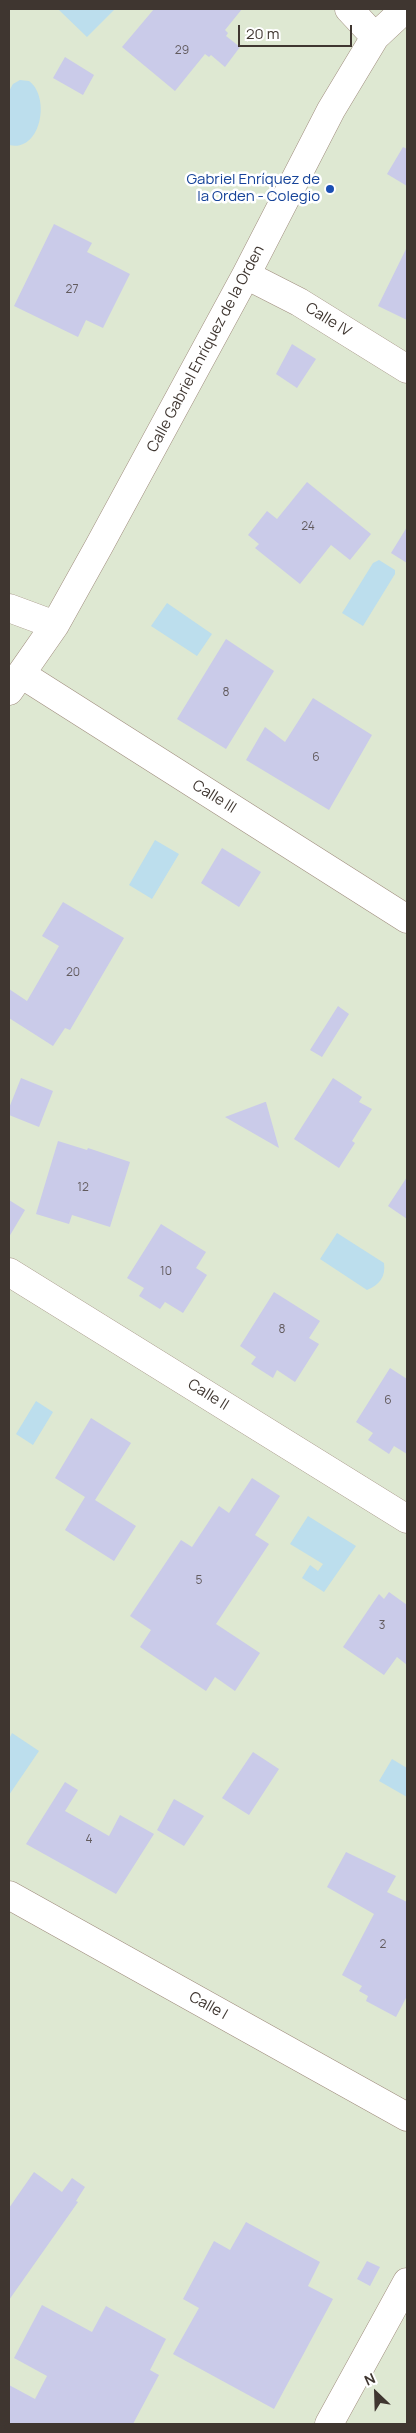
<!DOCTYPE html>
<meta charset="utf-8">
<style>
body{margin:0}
#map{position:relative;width:416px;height:2433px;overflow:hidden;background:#fffaf7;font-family:Manrope,sans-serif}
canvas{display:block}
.frame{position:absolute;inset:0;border:10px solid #3f3630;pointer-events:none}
.north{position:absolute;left:351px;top:2368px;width:50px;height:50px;-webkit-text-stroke:4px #fff;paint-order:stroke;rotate:336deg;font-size:14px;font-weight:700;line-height:20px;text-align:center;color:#3f3630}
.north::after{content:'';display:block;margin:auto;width:18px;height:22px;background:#3f3630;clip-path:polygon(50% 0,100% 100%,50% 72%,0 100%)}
.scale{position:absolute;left:238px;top:25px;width:114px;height:22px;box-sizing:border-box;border:2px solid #3f3630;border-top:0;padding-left:6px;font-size:15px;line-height:18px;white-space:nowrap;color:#3f3630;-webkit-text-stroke:4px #fff;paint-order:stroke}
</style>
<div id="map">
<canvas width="416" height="2433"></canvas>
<div class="frame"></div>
<div class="north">N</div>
<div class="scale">20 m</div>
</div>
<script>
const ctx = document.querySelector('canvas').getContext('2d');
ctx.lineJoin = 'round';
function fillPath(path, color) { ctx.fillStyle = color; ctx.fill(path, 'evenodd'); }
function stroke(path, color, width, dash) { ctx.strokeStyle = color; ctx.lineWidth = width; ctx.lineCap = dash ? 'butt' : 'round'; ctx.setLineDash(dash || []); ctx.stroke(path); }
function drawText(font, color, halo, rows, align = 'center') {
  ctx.font = font + ' Manrope,sans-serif'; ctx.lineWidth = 5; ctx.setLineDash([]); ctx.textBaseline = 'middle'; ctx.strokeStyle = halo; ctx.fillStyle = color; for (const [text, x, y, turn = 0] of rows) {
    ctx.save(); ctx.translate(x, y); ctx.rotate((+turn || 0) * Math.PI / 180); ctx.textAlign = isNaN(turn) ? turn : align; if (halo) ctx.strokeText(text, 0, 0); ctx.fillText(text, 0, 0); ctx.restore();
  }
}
fillPath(new Path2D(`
 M9,9H407V2424H9Z`), '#dee8d2');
fillPath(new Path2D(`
 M61,9H115L87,37L59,10Z
 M20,80L29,81C51,97 41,153 9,145V91L13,84Z
 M379,560L395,570V574L363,626L342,613L373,563Z
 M167,603L212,634L197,656L151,626Z
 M155,840L179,854L152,899L129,885Z
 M337,1233L384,1263C386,1277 379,1285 367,1290L320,1259Z
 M36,1401L53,1412L33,1445L16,1434Z
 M308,1516L356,1546L324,1592L302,1578L310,1565L318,1571L323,1564L290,1544Z
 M12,1733L39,1751L9,1795V1739Z
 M392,1759L407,1768V1797L379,1781Z`), '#bcdeed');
fillPath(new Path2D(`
 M154,9H242L225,30L228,33L226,36L240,47L225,67L211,55L209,57L205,54L175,91L122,47Z
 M65,57L94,75L83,95L53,78Z
 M403,147L407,149V186L387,174Z
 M54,224L92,243L87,252L130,274L103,328L86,320L78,337L14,306Z
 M407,247V320L378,306Z
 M292,344L316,359L297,388L276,374Z
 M307,482L371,534L350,560L331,545L300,584L255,548L259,544L248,535L267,511L277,519Z
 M407,527V563L391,553Z
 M226,639L274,671L226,749L177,719Z
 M313,698L372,735L329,810L246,760L265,727L285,742Z
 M222,848L261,872L239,907L201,883Z
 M63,902L124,938L70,1030L65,1028L53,1046L9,1018V989L27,1001L59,946L42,936Z
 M338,1006L349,1014L322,1057L310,1050Z
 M21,1078L53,1091L39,1127L9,1115V1108Z
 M333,1078L362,1097L359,1102L372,1109L352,1141L355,1143L339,1168L294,1139Z
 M265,1102H266L279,1148L225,1117Z
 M58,1141L87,1150L88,1148L130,1162L110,1227L72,1215L69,1224L36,1214Z
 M407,1177V1219L388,1206Z
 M9,1200L25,1210L9,1237Z
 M161,1224L206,1252L196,1268L207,1275L183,1313L165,1302L160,1309L139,1296L144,1288L127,1278Z
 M274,1292L320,1321L309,1338L319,1344L295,1382L277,1370L273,1378L251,1364L256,1357L240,1346Z
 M390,1368L407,1379V1454L394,1446L389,1454L368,1440L373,1433L356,1422Z
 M91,1418L131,1443L95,1500L136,1526L114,1561L65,1530L85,1497L55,1478Z
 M252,1478L280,1496L255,1535L269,1544L216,1624L260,1653L235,1691L215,1677L206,1691L140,1647L151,1630L130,1616L181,1540L192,1547L219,1506L229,1513Z
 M389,1592L407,1605V1665L397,1657L384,1675L343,1647L379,1594L384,1599Z
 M253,1752L279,1769L249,1815L222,1798Z
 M65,1782L78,1790L65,1811L109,1836L120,1815L154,1834L116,1894L26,1844Z
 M174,1799L204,1816L184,1846L157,1830Z
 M346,1852L396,1876L387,1892L407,1902V1996L396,2017L366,2001L368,1996L359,1991L362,1986L342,1975L374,1914L327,1887Z
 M34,2172L62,2192L72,2178L85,2187L76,2201L78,2202L9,2300V2208Z
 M246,2222L320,2262L308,2286L333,2299L274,2409L173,2354L199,2308L183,2299L214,2241L230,2250Z
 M367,2261L380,2267L370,2286L357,2279Z
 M42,2305L92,2332L106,2306L166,2339L150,2370L159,2375L133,2424H9V2385L35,2399L47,2376L14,2358Z`), '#cacbe9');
const minor = new Path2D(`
 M349,9L375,37
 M246,275L299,302L407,369
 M9,608L55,625
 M21,674L407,919
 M9,691L55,625L99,546L246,275L331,110L375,37L405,9
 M9,1272L407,1519
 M9,1895L407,2117`);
const tertiary = new Path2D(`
 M329,2424L407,2282`);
stroke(minor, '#9f8c7d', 29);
stroke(tertiary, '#9f8c7d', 29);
stroke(minor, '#fff', 28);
stroke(tertiary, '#fff', 28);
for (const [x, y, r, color] of [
 [330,189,5,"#1a4fb4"]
]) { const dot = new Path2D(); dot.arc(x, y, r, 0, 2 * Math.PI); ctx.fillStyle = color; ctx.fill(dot); stroke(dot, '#fff', 2); }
drawText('12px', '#625b5e', null, [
 ["29",182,51],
 ["27",72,290],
 ["24",308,527],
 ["8",226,693],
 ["6",316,758],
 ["20",73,973],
 ["12",83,1188],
 ["10",166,1272],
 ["8",282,1330],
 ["6",388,1401],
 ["5",199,1581],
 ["3",382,1626],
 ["4",89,1840],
 ["2",383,1945]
]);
drawText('15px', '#164399', '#fff', [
 ["Gabriel Enríquez de",320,180],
 ["la Orden - Colegio",320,197]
], 'right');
drawText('15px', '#3f3630', '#fff', [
 ["Calle IV",328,320,32],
 ["Calle Gabriel Enríquez de la Orden",206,349,-62],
 ["Calle III",214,797,32],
 ["Calle II",208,1395,32],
 ["Calle I",208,2006,29]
]);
</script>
